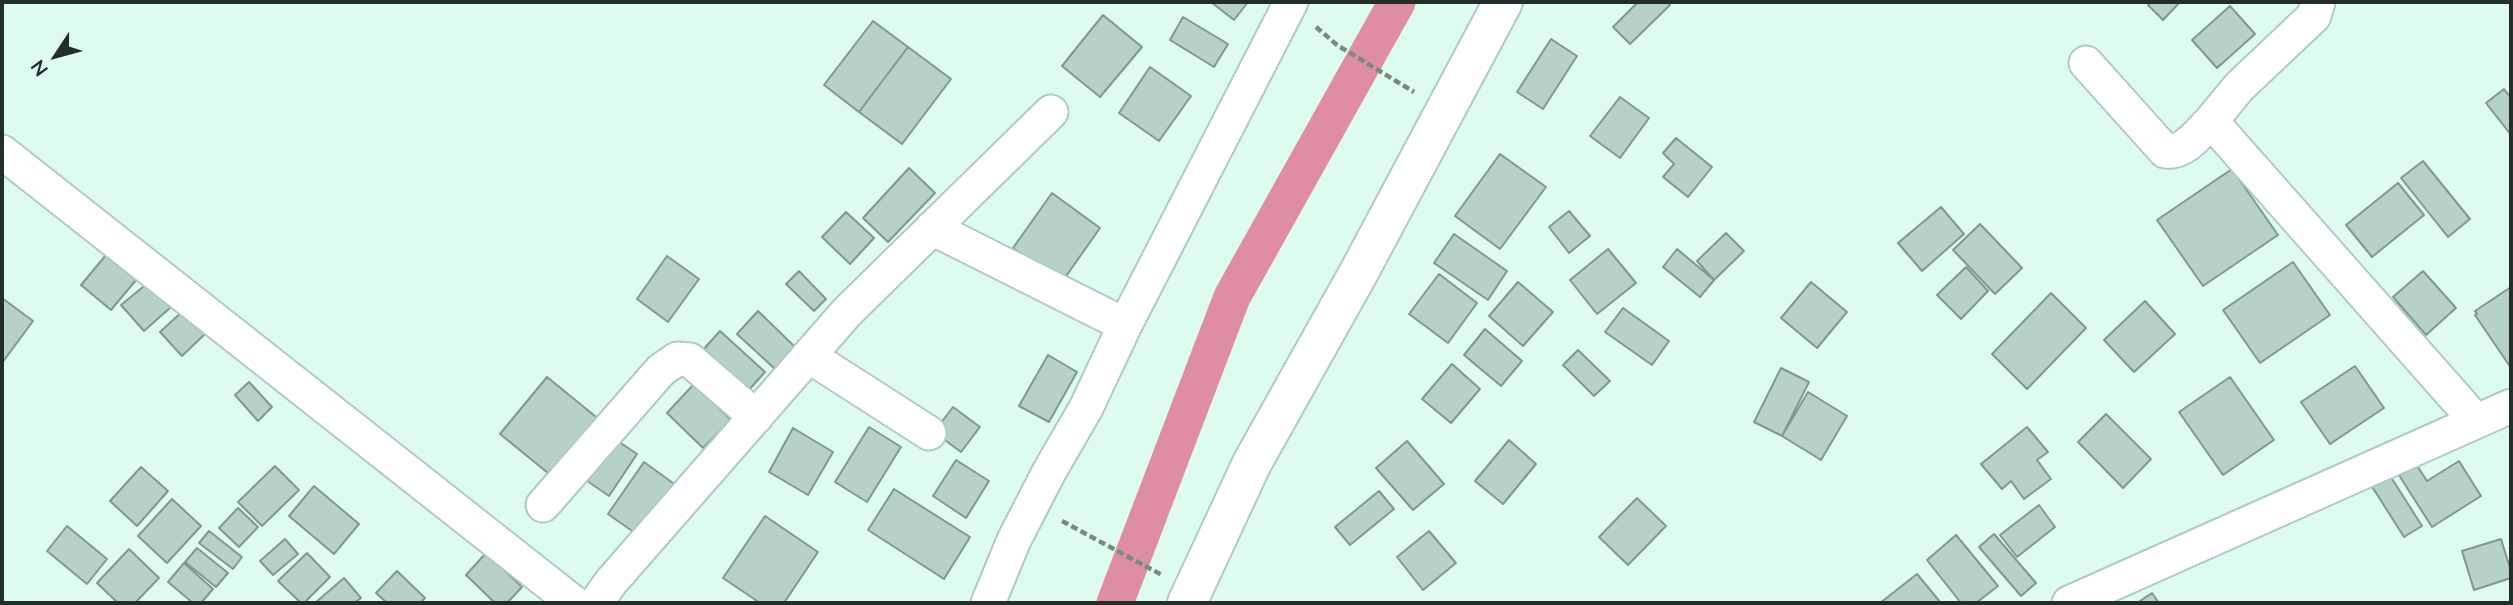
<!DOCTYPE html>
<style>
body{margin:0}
#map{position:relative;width:2513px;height:605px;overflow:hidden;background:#defbef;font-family:Mulish,sans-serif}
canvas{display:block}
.frame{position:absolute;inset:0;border:4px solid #232e29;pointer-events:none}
.north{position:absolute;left:21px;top:21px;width:70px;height:70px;-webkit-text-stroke:5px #defbef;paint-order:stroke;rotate:234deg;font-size:19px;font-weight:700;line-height:28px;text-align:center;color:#232e29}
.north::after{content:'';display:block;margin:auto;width:24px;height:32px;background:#232e29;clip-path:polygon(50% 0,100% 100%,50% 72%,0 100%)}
</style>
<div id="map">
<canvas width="2513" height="605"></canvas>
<div class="frame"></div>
<div class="north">N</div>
</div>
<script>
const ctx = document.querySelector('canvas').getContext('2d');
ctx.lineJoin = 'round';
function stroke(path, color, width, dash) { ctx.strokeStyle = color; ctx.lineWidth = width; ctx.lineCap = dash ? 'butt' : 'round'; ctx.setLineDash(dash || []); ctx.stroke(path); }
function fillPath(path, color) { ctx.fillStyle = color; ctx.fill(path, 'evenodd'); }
stroke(new Path2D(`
 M1115,603L1232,297L1397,2`), '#de8da3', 37);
const building = new Path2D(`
 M1211,2H1248L1234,20Z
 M1638,2H1667L1670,5L1630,44L1613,27Z
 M2152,2H2180L2163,20L2148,5Z
 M2230,6L2255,34L2217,68L2192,40Z
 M1103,15L1142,47L1100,97L1062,66Z
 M1183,17L1228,44L1214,67L1170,40Z
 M873,21L908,47L859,112L824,85Z
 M1551,39L1577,56L1543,109L1517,92Z
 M908,47L951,79L902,144L859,112Z
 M1150,67L1191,96L1159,141L1119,113Z
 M2504,89L2511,98V135L2486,103Z
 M1620,97L1649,118L1620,158L1590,136Z
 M1676,138L1712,167L1688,197L1663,177L1674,164L1663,153Z
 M1500,154L1546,187L1500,249L1455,216Z
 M2423,161L2470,219L2448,237L2401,178Z
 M909,168L935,193L888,242L863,218Z
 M2232,169L2278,235L2203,286L2157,220Z
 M2398,183L2424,215L2372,257L2346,225Z
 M1052,193L1100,228L1062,282L1013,248Z
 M1941,207L1964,234L1922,271L1898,243Z
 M1569,211L1590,236L1569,253L1549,227Z
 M846,212L874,238L850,264L822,237Z
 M1980,224L2022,268L1995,294L1953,250Z
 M1726,233L1744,251L1714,280L1697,261Z
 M1454,234L1507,271L1488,300L1434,263Z
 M1608,249L1636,283L1597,314L1570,280Z
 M1677,249L1714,280L1700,297L1663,267Z
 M106,255L136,280L111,310L81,285Z
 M667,256L699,279L668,322L637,299Z
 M2293,262L2330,315L2260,363L2223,310Z
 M1966,267L1988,291L1961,319L1937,295Z
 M799,271L826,299L814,311L786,284Z
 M2423,271L2456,308L2426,335L2393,297Z
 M1439,274L1477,303L1448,343L1409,314Z
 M149,282L171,307L144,331L121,305Z
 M1518,282L1553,312L1523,346L1489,316Z
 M1811,282L1847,312L1817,348L1781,318Z
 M2511,287V363L2509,365L2475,315L2477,314L2475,311Z
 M2051,293L2086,328L2027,389L1992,354Z
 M2,298L33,321L2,363Z
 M2145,301L2175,334L2134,372L2104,340Z
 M1623,308L1669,341L1652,365L1605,332Z
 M185,309L207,332L182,356L160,332Z
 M758,311L795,347L775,369L737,334Z
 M1485,329L1522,361L1501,386L1464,355Z
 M720,331L765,372L747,392L702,351Z
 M1578,350L1610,381L1594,396L1563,365Z
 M1048,355L1077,372L1049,422L1019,406Z
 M1452,364L1480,389L1451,423L1422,399Z
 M2355,366L2384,408L2330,444L2301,402Z
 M1781,368L1809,382L1782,436L1754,422Z
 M547,377L606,425L559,482L500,434Z
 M2230,377L2274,440L2223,475L2179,412Z
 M249,382L272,407L258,421L235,395Z
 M694,384L731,420L703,448L667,413Z
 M1808,392L1847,416L1821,460L1782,436Z
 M953,407L980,427L961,452L934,432Z
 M2106,414L2151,459L2123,488L2078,442Z
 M869,427L901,447L867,502L835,482Z
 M2027,427L2048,452L2037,460L2051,479L2024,499L2011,481L2002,489L1981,464Z
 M793,428L833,452L808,495L769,472Z
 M612,437L637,454L609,496L583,478Z
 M1509,440L1536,464L1503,504L1475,481Z
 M1407,441L1444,484L1413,510L1376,468Z
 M956,460L989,481L966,518L933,496Z
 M2414,461L2427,481L2459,461L2481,496L2432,527L2397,472Z
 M644,462L677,486L642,538L608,514Z
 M275,466L299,490L262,526L238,502Z
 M141,467L168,491L137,526L110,501Z
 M2389,474L2422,526L2404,537L2371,485Z
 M314,486L359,524L334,554L289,516Z
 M894,489L970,537L944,579L868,530Z
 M1379,491L1394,509L1350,545L1335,527Z
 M1637,498L1666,526L1628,565L1599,537Z
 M172,499L201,526L167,563L138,536Z
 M2039,505L2055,527L2017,557L2000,535Z
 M238,508L258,527L239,547L219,528Z
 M765,516L818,552L784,603H760L723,578Z
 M67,526L107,559L87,584L47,551Z
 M209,531L242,557L233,569L199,543Z
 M1429,531L1456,563L1423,590L1397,557Z
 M1994,534L2036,583L2021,596L1979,547Z
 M1956,535L1998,586L1976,603H1961L1927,560Z
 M285,539L298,554L273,575L260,561Z
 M2501,539L2511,571V578L2474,590L2462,551Z
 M197,548L228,573L216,587L185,562Z
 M129,549L159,578L135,603H118L97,583Z
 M307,553L330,577L304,603H301L278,581Z
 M486,553L522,587L507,603H495L466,575Z
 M184,563L213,589L201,603H193L168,582Z
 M397,571L425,598L420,603H387L376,593Z
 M1917,574L1941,603H1880Z
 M344,578L361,598L354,603H315Z
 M2152,593L2159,603H2137Z`);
fillPath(building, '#b6d1c6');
stroke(building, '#7f998e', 2);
const minor = new Path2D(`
 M2318,2L2314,16L2239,87L2211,121L2476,421
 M2086,63L2165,151C2184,154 2199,133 2211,121
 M2,152L574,603
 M932,228L1125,325
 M809,356L929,433
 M543,505L661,370L677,359L690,360L756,417
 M596,603L611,582L847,312L1051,112
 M988,603L1014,540L1049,472L1086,408L1125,325L1291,2
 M2069,603L2511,406`);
const major = new Path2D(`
 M1187,603L1252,463L1359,272L1503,2`);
stroke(minor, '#b0cbc0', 37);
stroke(major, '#b0cbc0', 42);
stroke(new Path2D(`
 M1316,27L1337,45L1414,92
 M1062,521L1162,575`), '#788b83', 4.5, [7, 3.5]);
stroke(minor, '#fff', 33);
stroke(major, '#fff', 38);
</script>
